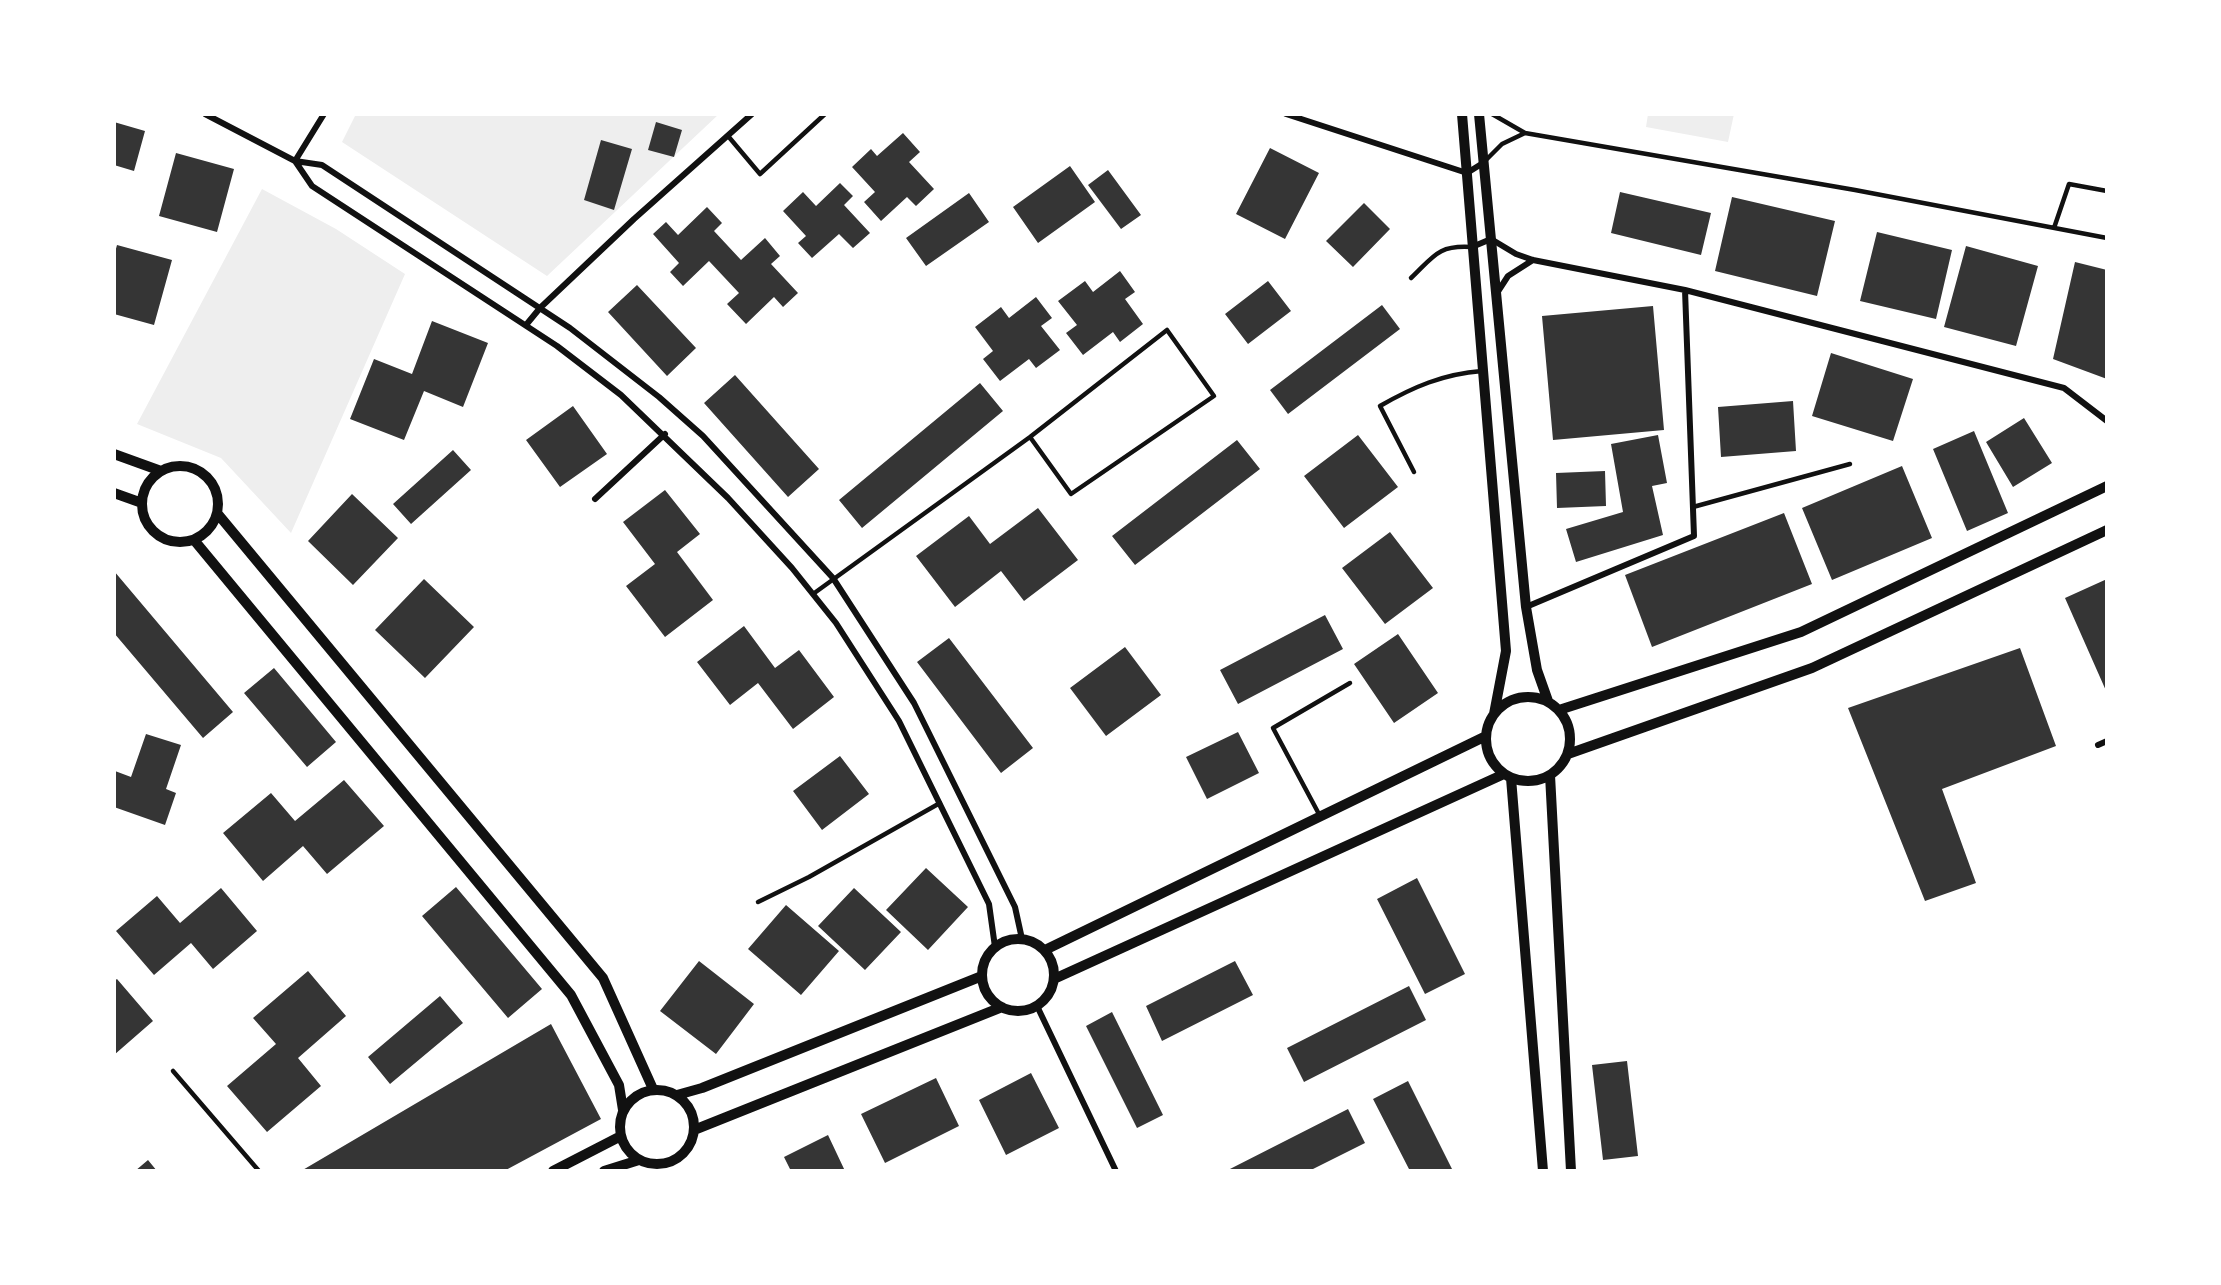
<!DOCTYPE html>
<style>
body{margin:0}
#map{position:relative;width:2221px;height:1285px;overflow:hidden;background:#fff;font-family:"Varela Round",sans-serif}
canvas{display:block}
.frame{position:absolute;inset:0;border:116px solid #fff;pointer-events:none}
</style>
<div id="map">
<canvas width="2221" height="1285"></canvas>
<div class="frame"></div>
</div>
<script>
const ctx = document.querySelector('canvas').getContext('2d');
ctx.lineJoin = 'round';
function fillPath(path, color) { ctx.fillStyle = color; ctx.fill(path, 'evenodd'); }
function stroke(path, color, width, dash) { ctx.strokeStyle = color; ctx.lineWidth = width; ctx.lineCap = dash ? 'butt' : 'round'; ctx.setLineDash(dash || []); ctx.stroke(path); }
fillPath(new Path2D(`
 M356,114H719L547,276L342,142Z
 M1648,114H1734L1728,142L1646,127Z
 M262,189L336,229L405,274L291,533L221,458L137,424Z`), '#eee');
fillPath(new Path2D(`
 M114,122L145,131L134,171L114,165Z
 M656,122L682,130L674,157L648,150Z
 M903,133L920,152L909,162L934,189L916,206L907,197L881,221L864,202L875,192L852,167L871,149L877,156Z
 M601,140L632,149L614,210L584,200Z
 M1270,148L1319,173L1285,239L1236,214Z
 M176,153L234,169L217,232L159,216Z
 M1070,166L1095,202L1038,243L1013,207Z
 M1108,170L1141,215L1121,229L1088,185Z
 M840,183L853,196L844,205L870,233L853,248L839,234L812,258L798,243L806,236L783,211L803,192L816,206Z
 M1620,192L1711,213L1701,255L1611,233Z
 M969,193L989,222L926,266L906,238Z
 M1732,197L1835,221L1817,296L1715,271Z
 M1364,203L1390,229L1353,267L1326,241Z
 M707,207L722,223L714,231L741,260L765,238L780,256L771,264L798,293L783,307L774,297L746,324L727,304L739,293L709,261L683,286L670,272L679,263L653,234L666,222L678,235Z
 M1877,232L1952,250L1936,319L1860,301Z
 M117,245L172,260L154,325L114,314V256Z
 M1966,246L2038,266L2016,346L1944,327Z
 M2075,262L2107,270V379L2053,359Z
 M1120,271L1135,292L1125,299L1143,324L1120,342L1113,332L1083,355L1066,333L1077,325L1058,301L1085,281L1093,292Z
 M1268,281L1291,311L1248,344L1225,314Z
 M637,285L696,348L667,376L608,312Z
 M1036,297L1052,318L1041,326L1060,350L1036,368L1029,359L1000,381L983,359L993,351L975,327L1001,307L1009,318Z
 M1382,305L1400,329L1288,414L1270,390Z
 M1653,306L1664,430L1553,440L1542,316Z
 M432,321L488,343L463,407L424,391L404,440L350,419L374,359L412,374Z
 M1831,353L1913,379L1893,441L1812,416Z
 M735,375L819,469L788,497L704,403Z
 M980,383L1003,411L862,528L839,500Z
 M1793,401L1796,451L1721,457L1718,407Z
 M573,406L607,454L560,487L526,440Z
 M2024,418L2052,463L2013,487L1986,442Z
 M1974,431L2008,513L1967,531L1933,449Z
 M1358,435L1398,487L1344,528L1304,476Z
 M1658,435L1667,483L1652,486L1663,535L1576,562L1566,529L1623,512L1611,444Z
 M1237,440L1260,469L1135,565L1112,536Z
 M453,450L471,470L411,524L393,504Z
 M1902,466L1932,538L1832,580L1802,508Z
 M1605,471L1606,506L1557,508L1556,473Z
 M665,490L700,534L677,552L713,600L665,637L626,586L655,564L623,522Z
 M352,494L398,538L353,585L308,541Z
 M1038,508L1078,560L1024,601L1001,571L955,607L916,556L969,516L990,544Z
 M1784,513L1812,584L1652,647L1625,575Z
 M1390,532L1433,588L1385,624L1342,568Z
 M114,571L233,712L203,738L114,633Z
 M424,579L474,627L425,678L375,630Z
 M2107,579V693L2065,598Z
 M1325,615L1343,649L1238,704L1220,670Z
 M744,626L775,668L799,650L834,697L793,729L758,683L730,705L697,662Z
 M1398,634L1438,693L1394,723L1354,664Z
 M949,638L1033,748L1001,773L917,662Z
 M1125,647L1161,695L1106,736L1070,688Z
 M2020,648L2056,746L1942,789L1976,883L1925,901L1848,708Z
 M274,668L336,742L307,767L244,693Z
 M1238,732L1259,773L1207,799L1186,757Z
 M146,734L181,745L166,789L176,793L165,825L114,807L115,771L131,777Z
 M840,756L869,794L822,830L793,791Z
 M344,780L384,826L327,874L303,846L263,881L223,833L271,793L295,821Z
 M926,868L968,907L928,950L886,910Z
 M1417,878L1465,974L1425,994L1377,899Z
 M456,887L542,989L508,1018L422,916Z
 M221,888L257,931L213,969L191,943L154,975L116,931L157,896L180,923Z
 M854,888L901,932L865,970L818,926Z
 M786,905L839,951L801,995L748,949Z
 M699,961L754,1004L716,1054L660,1011Z
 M1235,961L1253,995L1162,1041L1146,1006Z
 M308,971L346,1016L298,1058L321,1086L267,1132L227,1086L276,1044L253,1018Z
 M117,979L153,1021L114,1055V981Z
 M1409,986L1426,1020L1304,1082L1287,1048Z
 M440,996L463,1023L390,1084L368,1057Z
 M1112,1012L1163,1115L1137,1128L1086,1026Z
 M551,1024L601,1119L504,1171H301Z
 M1627,1061L1638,1156L1603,1160L1592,1065Z
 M1031,1073L1059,1128L1006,1155L979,1100Z
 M936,1078L959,1126L885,1163L861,1114Z
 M1408,1081L1453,1171H1410L1373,1099Z
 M1348,1109L1365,1143L1309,1171H1226Z
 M828,1135L845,1171H791L784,1157Z
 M148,1160L157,1171H135Z`), '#353535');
stroke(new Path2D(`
 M1492,114L1525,133L1855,190L2107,238
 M728,136L760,174L825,114
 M1486,160L1502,144L1525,133
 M2054,228L2069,184L2107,191
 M1411,278C1434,256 1438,245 1471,247
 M1414,472L1380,406C1413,387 1443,374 1482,371
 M1693,507L1850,464
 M813,594L1030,437L1167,330L1214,396L1071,494L1030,437
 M1320,816L1273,728L1350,683
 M758,902L809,877L940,803
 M173,1071L259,1171`), '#111', 4.5);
stroke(new Path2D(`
 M205,114L295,161L322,165L570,328L659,397L703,436L833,578L914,703L1015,907L1022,939
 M1286,114L1467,173L1483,163
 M295,161L312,186L557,346L621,395L728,498L792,568L836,623L899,721L989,904L995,947
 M295,161L324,114
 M1472,247L1491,239L1516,254L1533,260L1685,290L2064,388L2107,421
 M1497,293L1508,276L1533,260
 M526,325L540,308L634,219L752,114
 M595,499L665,434
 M1526,607L1694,536L1685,290
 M2098,745L2107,741
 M1037,1006L1116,1171`), '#111', 6);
stroke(new Path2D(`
 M1462,114L1506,651L1494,714
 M1479,114L1526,607L1537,670L1548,701
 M114,454L161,471
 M142 504a38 38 0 1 1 76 0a38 38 0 1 1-76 0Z
 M114,493L142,503
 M217,513L603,978L653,1089
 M194,540L571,995L619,1085L623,1110
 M1486 739a42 42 0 1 1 84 0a42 42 0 1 1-84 0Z
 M1559,710L1801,632L2107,486
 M1568,754L1812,668L2107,530
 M1550,775L1571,1171
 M1511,778L1543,1171
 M982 975a36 36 0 1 1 72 0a36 36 0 1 1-72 0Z
 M1045,950L1486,736
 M1054,979L1504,774
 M620 1127a37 37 0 1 1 74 0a37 37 0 1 1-74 0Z
 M677,1095L702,1088L982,976
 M694,1130L1002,1007
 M553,1171L621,1136
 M604,1171L639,1160`), '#111', 10);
</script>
